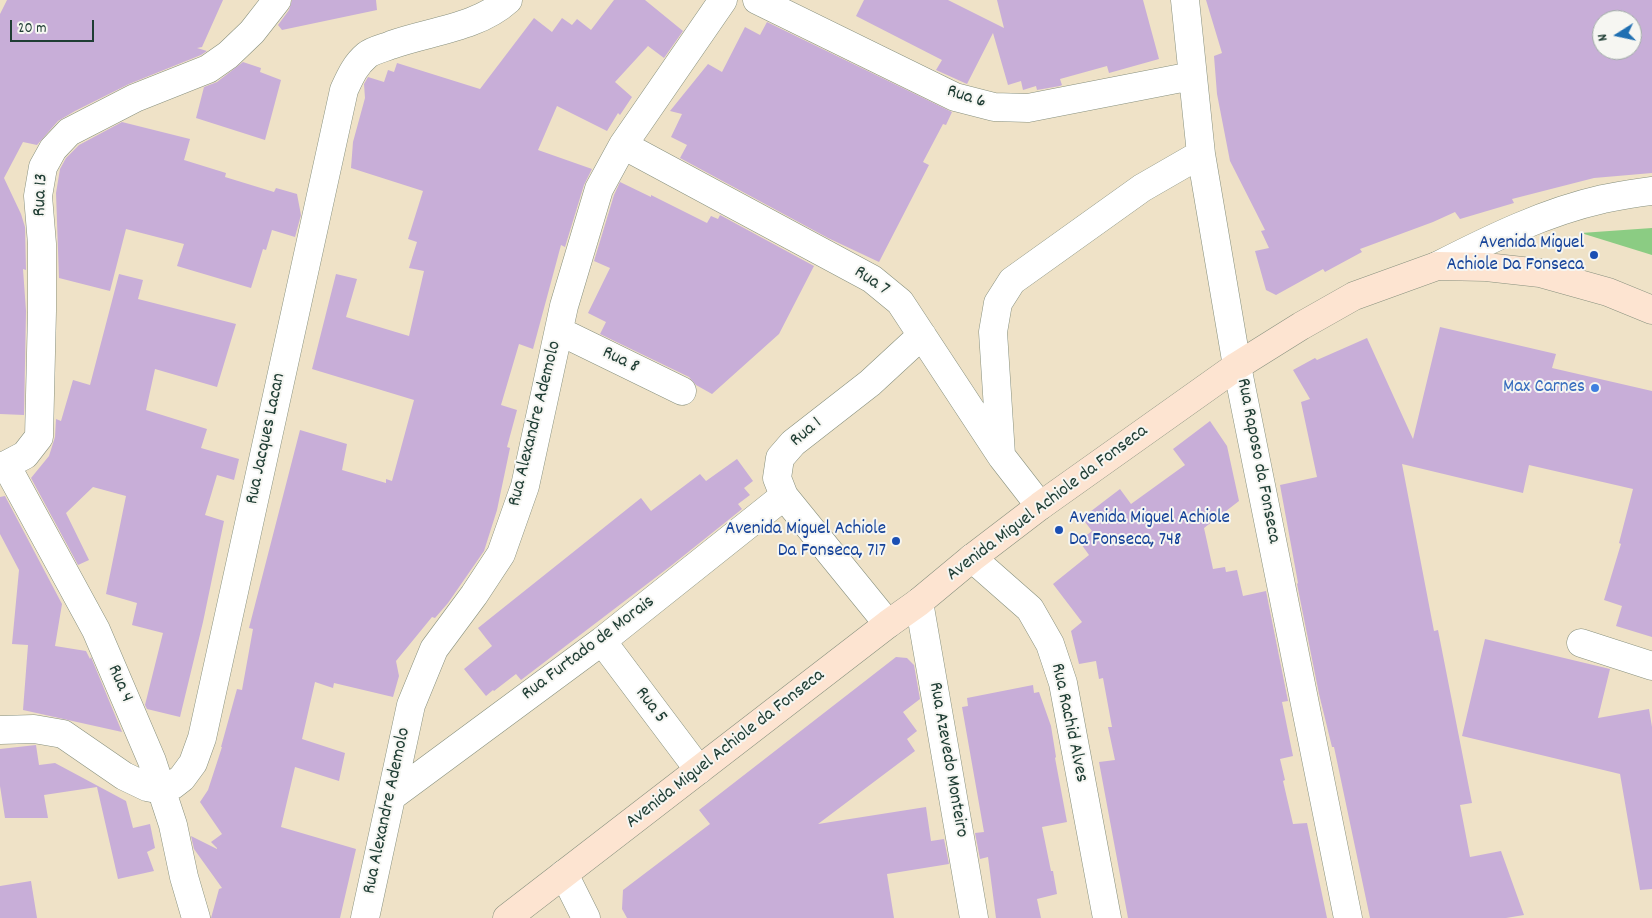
<!DOCTYPE html>
<style>
body{margin:0}
#map{position:relative;width:1652px;height:918px;overflow:hidden;background:#efe2c7;font-family:Dekko,sans-serif}
canvas{display:block}
.north{position:absolute;left:1592px;top:10px;width:50px;height:50px;box-sizing:border-box;background:#f6f6f2;border:1px solid #a0aca6;border-radius:50%;rotate:260deg;font-size:14px;font-weight:700;line-height:20px;text-align:center;color:#1f3d34}
.north::after{content:'';display:block;margin:auto;width:18px;height:22px;background:#1f6fb2;clip-path:polygon(50% 0,100% 100%,50% 72%,0 100%)}
.scale{position:absolute;left:10px;top:20px;width:84px;height:22px;box-sizing:border-box;border:2px solid #1f3d34;border-top:0;padding-left:6px;font-size:15px;line-height:18px;white-space:nowrap;color:#1f3d34;-webkit-text-stroke:4px #f6f6f2;paint-order:stroke}
</style>
<div id="map">
<canvas width="1652" height="918"></canvas>
<div class="north">N</div>
<div class="scale">20 m</div>
</div>
<script>
const ctx = document.querySelector('canvas').getContext('2d');
ctx.lineJoin = 'round';
function fillPath(path, color) { ctx.fillStyle = color; ctx.fill(path, 'evenodd'); }
function stroke(path, color, width, dash) { ctx.strokeStyle = color; ctx.lineWidth = width; ctx.lineCap = dash ? 'butt' : 'round'; ctx.setLineDash(dash || []); ctx.stroke(path); }
function drawText(font, color, halo, rows, align = 'center') {
  ctx.font = font + ' Dekko,sans-serif'; ctx.lineWidth = 4; ctx.setLineDash([]); ctx.textBaseline = 'middle'; ctx.strokeStyle = halo; ctx.fillStyle = color; for (const [text, x, y, turn = 0] of rows) {
    ctx.save(); ctx.translate(x, y); ctx.rotate((+turn || 0) * Math.PI / 180); ctx.textAlign = isNaN(turn) ? turn : align; if (halo) ctx.strokeText(text, 0, 0); ctx.fillText(text, 0, 0); ctx.restore();
  }
}
fillPath(new Path2D(`
 M1652,228V255L1581,233Z`), '#8bcc83');
fillPath(new Path2D(`
 M7,0H223L202,47L197,48L207,51L201,55L129,84L75,111L58,121L37,145L23,142L4,178L21,214L25,227L26,270L23,269L26,311L24,415L0,414V14Z
 M292,0H376L377,10L282,30L278,25L289,10Z
 M614,0H645L683,31L664,58L648,46L615,82L632,97L620,115L618,113L607,131L557,106L538,150L592,169L584,185L565,247L561,245L533,349L519,344L501,405L517,410L507,447L510,448L497,510L484,551L448,603L435,618L432,617L396,661L399,676L393,697L334,683L333,688L315,682L302,739L345,753L339,781L295,767L281,827L356,849L340,918H211L219,889L222,888L194,849L191,836L217,849V848L211,842L222,834L200,802L208,790L222,747H221L237,689L242,690L253,629L249,628L300,430L347,444L342,470L386,483V479L392,481L414,400L312,369L336,274L357,279L346,317L409,336L424,271L409,268L417,242L408,239L423,191L351,168L353,142L365,98L364,84L368,77L384,82L388,70L394,72L397,63L480,89L534,18L552,32L562,18L572,25L577,19L591,30Z
 M864,0H948L1004,28L997,0H1143L1159,59L1109,73L1107,66L1060,79L1062,85L1060,86L1037,90L1036,86L1023,90L1021,81L1008,85L993,33L967,84L936,70L942,60L856,16Z
 M1206,0H1652V173L1594,178L1512,199L1514,203L1460,219L1455,212L1433,222L1360,249L1362,252L1325,272L1323,269L1276,295L1266,290L1255,251L1269,248L1261,231L1265,230L1230,161L1217,94L1214,56L1222,53ZM1602,20H1632V50H1602Z
 M767,22L952,112L946,125L943,124L923,162L929,165L879,262L828,238L680,158L687,145L671,137L682,114L670,111L708,64L722,72L745,27L760,35Z
 M243,62L261,68L260,72L281,80L265,140L196,118L204,87L217,82Z
 M122,122L190,139L184,160L226,173L225,177L274,192L276,188L297,194L301,215L295,237L272,230L266,250L263,249L251,288L177,266L184,244L126,229L110,291L59,278L56,193L60,169L66,158L79,145Z
 M620,182L651,197V195L707,223L711,216L718,219L720,215L814,266L779,334L712,394L696,385L689,377L600,334L606,322L588,313L610,268L594,261L614,195Z
 M119,274L143,280L138,299L236,324L217,387L155,369L146,410L207,429L201,448L239,459L234,480L217,475L205,515L224,521L203,622L180,717L147,709L145,705L163,633L132,625L137,603L106,594L126,496L93,487L66,513L89,560L78,565L31,478L49,456L55,437L56,419L61,421L73,380L90,385Z
 M1440,327L1556,354L1552,368L1652,391V637L1616,626L1622,606L1604,600L1621,544L1619,543L1633,489L1529,465L1523,493L1402,464L1434,631L1438,630L1472,803L1460,805L1470,857L1501,851L1524,915L1506,918H1370L1334,747H1332L1319,694L1297,584L1298,583L1280,485L1317,477L1301,402L1310,399L1293,370L1315,358L1317,360L1367,338L1413,439Z
 M1210,421L1227,446L1239,501L1204,528L1213,569L1225,567L1226,572L1237,570L1243,596L1266,591L1288,701L1282,702L1293,756L1280,759L1285,780L1283,781L1293,824L1307,823L1327,918H1128L1099,762L1115,760L1108,727H1112L1103,678L1099,679L1096,661L1079,664L1071,631L1082,622L1053,584L1089,555L1079,541L1092,531L1082,518L1120,489L1131,504L1185,465L1173,449Z
 M737,459L753,481L744,488L750,495L738,504L742,509L672,565L521,680L516,674L494,691L493,690L486,696L464,669L492,646L478,628L641,498L651,511L700,474L706,481Z
 M5,496L62,604L55,646L86,651L90,659L91,657L122,732L23,710L28,645L12,644L19,570L0,534V497Z
 M1485,639L1610,669L1598,718L1649,709L1652,727V889L1640,890L1620,774L1462,736Z
 M896,657L907,658L914,665L920,699L903,712L917,731L907,739L915,751L818,824L926,807L931,841L944,839L949,864L887,874L894,918H627L622,909L623,890L710,824L699,810Z
 M1033,685L1034,693L1039,692L1051,726L1056,757L1055,758L1067,822L1042,827L1051,871H1053L1057,894L1037,899L1041,918H996L988,857L980,859L975,833L984,832L962,707L968,706L967,698Z
 M36,745L39,765L55,763L126,801L133,828L150,824L155,848L147,852L154,871L118,879L97,787L44,795L48,818H5L0,786V749Z
 M31,881L37,918H0V886Z`), '#c8aed8');
const street = new Path2D(`
 M757,0L955,97L994,107L1028,108L1192,76
 M1185,0L1201,154L1237,366L1348,918
 M623,145L872,279L900,302L1002,457L1040,506
 M1437,266C1490,239 1545,212 1603,199C1619,196 1636,193 1652,191
 M559,331L682,391
 M1001,455L993,332L998,303L1012,281L1142,188L1201,154
 M6,465L96,630L152,761L173,825L184,877L196,918
 M0,466L6,465L25,455L39,437L42,311V244L38,196L43,167L53,149L69,132L135,98L208,69L228,55L252,32L277,0
 M972,558L1030,609L1050,644L1063,683L1107,918
 M919,602L974,918
 M888,624L784,496L777,478L780,458L793,443L870,383L922,335
 M602,641L699,770
 M1581,643L1652,666
 M0,730L34,729L63,734L124,776L147,787L162,790L173,785L182,778L193,763L202,738L344,90C350,77 355,65 367,55C373,50 384,48 391,45C430,31 477,28 508,0
 M391,797L602,641L784,496
 M564,874L586,918
 M365,918L411,705L434,649L474,595L501,554L525,486L564,306L599,189L623,145L723,0`);
const secondary = new Path2D(`
 M507,918L888,624L919,602L972,558L1040,506L1237,366L1301,326L1354,296L1437,266L1486,267L1540,273L1608,292L1652,310`);
stroke(street, '#87907e', 29);
stroke(secondary, '#87907e', 29);
stroke(street, '#fff', 28);
stroke(secondary, '#fde4d1', 28);
for (const [x, y, r, color] of [
 [1594,255,5,"#1a4fb4"],
 [1595,388,5,"#3f7fe0"],
 [1059,530,5,"#1a4fb4"],
 [896,541,5,"#1a4fb4"]
]) { const dot = new Path2D(); dot.arc(x, y, r, 0, 2 * Math.PI); ctx.fillStyle = color; ctx.fill(dot); stroke(dot, '#f6f6f2', 2); }
drawText('19px', '#1f3d34', '#f6f6f2', [
 ["Rua 6",966,98,18],
 ["Rua 13",42,195,-87],
 ["Rua 7",871,282,34],
 ["Rua 8",620,361,26],
 ["Rua Alexandre Ademolo",536,424,-76],
 ["Rua 1",807,433,-40],
 ["Rua Jacques Lacan",267,439,-78],
 ["Rua Raposo da Fonseca",1257,461,79],
 ["Avenida Miguel Achiole da Fonseca",1048,504,-37],
 ["Rua Furtado de Morais",589,649,-37],
 ["Rua 4",119,684,67],
 ["Rua 5",650,706,53],
 ["Rua Rachid Alves",1068,723,78],
 ["Avenida Miguel Achiole da Fonseca",726,750,-38],
 ["Rua Azevedo Monteiro",947,760,80],
 ["Rua Alexandre Ademolo",388,811,-78]
]);
drawText('19px', '#164399', '#f6f6f2', [
 ["Avenida Miguel",1584,244],
 ["Achiole Da Fonseca",1584,266],
 ["Avenida Miguel Achiole",1069,519,"left"],
 ["Da Fonseca, 748",1069,541,"left"],
 ["Avenida Miguel Achiole",886,530],
 ["Da Fonseca, 717",886,552]
], 'right');
drawText('19px', '#366cbe', '#f6f6f2', [
 ["Max Carnes",1585,388]
], 'right');
</script>
